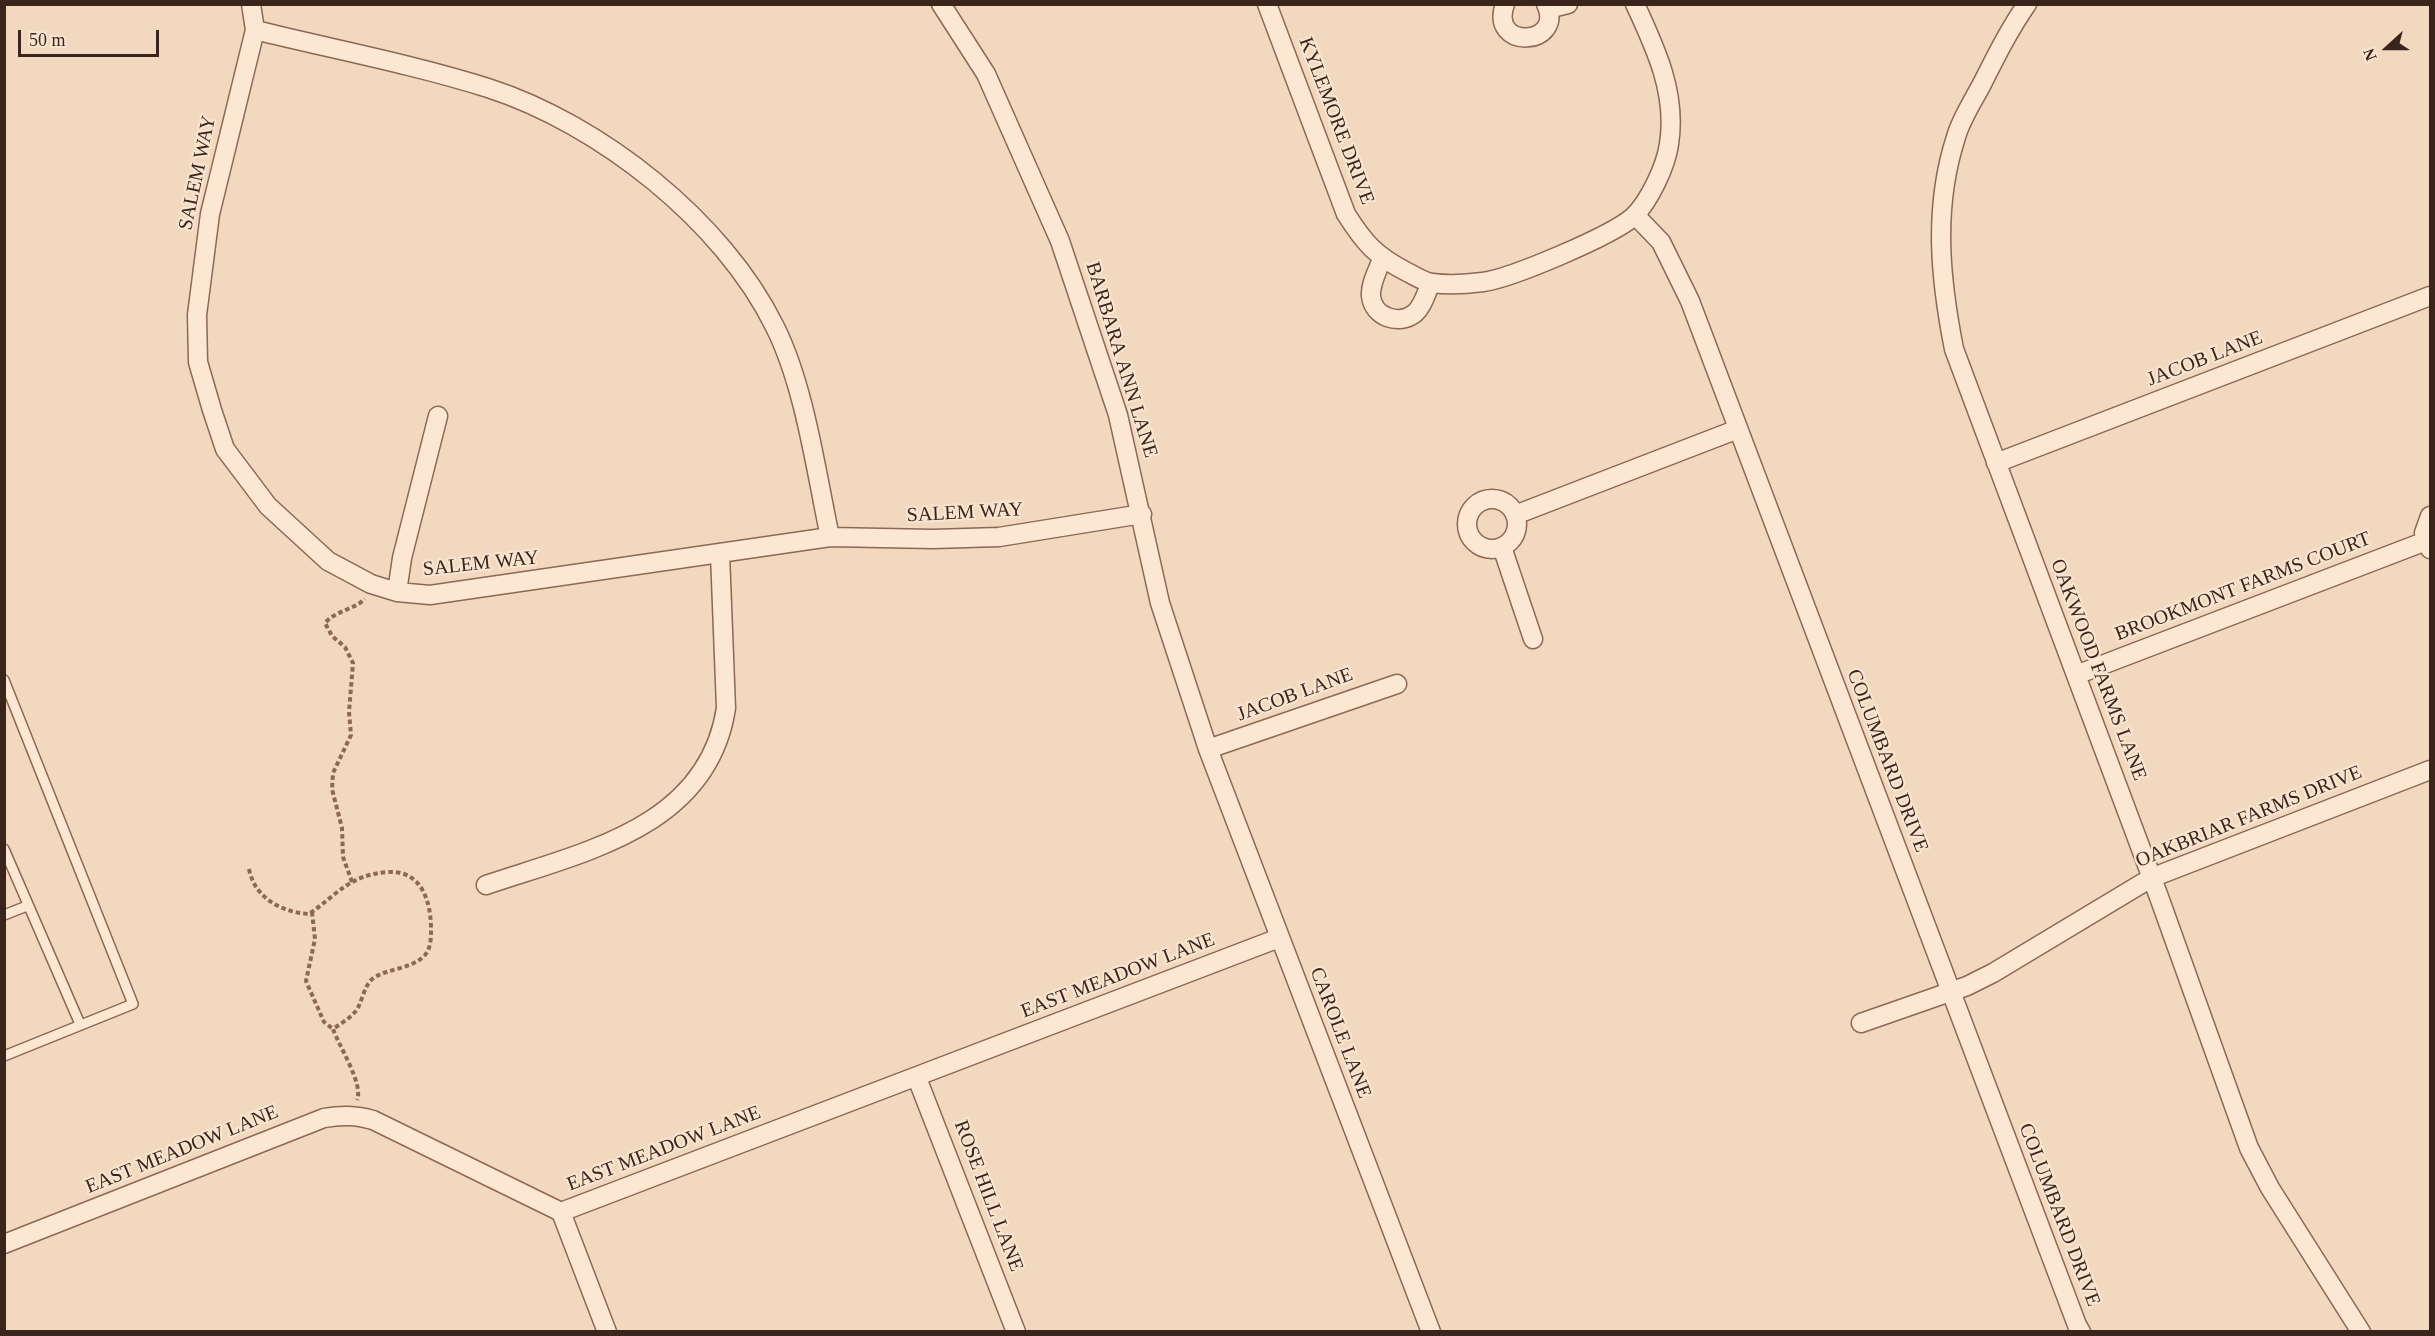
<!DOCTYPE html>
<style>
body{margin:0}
#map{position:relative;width:2435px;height:1336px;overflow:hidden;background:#f2d8be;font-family:"Times New Roman",serif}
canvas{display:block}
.frame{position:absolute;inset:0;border:6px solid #3a241b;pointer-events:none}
.north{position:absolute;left:2357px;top:18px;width:60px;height:60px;-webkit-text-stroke:4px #f9e4cf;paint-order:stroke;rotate:249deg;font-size:16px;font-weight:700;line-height:24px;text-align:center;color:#3a241b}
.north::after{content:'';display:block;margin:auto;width:21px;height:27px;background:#3a241b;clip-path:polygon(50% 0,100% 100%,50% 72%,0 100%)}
.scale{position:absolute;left:18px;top:30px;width:141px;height:27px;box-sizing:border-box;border:3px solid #3a241b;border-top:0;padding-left:8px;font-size:18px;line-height:21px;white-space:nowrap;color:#3a241b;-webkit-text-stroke:4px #f9e4cf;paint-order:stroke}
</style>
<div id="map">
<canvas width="2435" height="1336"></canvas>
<div class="frame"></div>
<div class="north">N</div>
<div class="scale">50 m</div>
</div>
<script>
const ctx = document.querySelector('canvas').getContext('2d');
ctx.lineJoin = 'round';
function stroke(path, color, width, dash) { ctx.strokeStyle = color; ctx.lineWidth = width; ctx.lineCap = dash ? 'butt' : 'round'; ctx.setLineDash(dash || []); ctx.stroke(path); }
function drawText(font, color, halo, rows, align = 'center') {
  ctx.font = font + ' "Times New Roman",serif'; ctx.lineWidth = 4.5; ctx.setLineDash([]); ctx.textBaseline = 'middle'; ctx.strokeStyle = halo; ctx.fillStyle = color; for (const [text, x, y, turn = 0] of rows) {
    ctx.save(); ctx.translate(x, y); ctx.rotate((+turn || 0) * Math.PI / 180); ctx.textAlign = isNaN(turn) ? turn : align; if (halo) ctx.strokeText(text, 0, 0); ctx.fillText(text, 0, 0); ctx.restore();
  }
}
const lane = new Path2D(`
 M4,680L133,1004L4,1056
 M4,849L80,1024
 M4,915L27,906`);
const street = new Path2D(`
 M251,4L255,30L210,214L197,315L198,362L212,410L225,449L268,506L328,561L371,584L397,592L430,595L830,537L933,539L999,537L1142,514
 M941,4L986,74L1060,241L1118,415L1160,603L1208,749L1431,1332
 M1267,4L1346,214C1365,244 1376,256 1407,272C1415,276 1424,282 1432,283C1447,285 1468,284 1483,282C1512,278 1611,236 1633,217C1649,202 1666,166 1669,144C1677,94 1656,49 1635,4
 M1505,4C1488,51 1566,46 1546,4
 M2027,4C2009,30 1996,56 1982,84C1973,101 1961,119 1956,137C1933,208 1940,278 1954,349L2159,897L2249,1148L2270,1188L2361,1332
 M1548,9L1568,4
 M255,30C332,49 412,64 488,88C600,124 723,221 775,327C805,387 816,472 830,537
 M1635,215L1661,242L1690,301L2077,1325L2081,1332
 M1382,259C1378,270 1370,284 1371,296C1373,317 1399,326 1415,313C1423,306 1426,293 1431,283
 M1996,463L2430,296
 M1467 524a25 25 0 1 1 50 0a25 25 0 1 1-50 0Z
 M1515,515L1738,429
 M2430,516L2424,533L2430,549
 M1502,547L1533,639
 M397,592L402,558L438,416
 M2076,675L2426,541
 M1208,749L1397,684
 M486,885C583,852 708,828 726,708L720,554
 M1861,1023L1967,986L1993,973L2151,878L2430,770
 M917,1078L1016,1332
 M561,1212L607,1332
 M4,1244L324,1118C342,1115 355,1115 373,1120L561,1212L1279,938`);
stroke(lane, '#8c6855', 12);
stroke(street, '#8c6855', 21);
stroke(new Path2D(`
 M249,869C255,899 282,912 309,914C338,894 349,875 388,872C422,870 431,902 431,929C431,938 431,948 425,955C412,969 390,968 375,977C363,984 363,1003 355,1012C349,1019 340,1024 333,1029C339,1046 364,1085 357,1100
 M352,882L343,857L342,828L332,789L333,773L351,735L349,712L353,663L345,647L332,636L325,623C335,611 353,610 365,599
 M312,912L315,939L306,981L324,1022L333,1029`), '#8c6855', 4, [4.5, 3]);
stroke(lane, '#fce7d2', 9);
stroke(street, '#fce7d2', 18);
drawText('20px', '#3a241b', '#f9e4cf', [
 ["KYLEMORE DRIVE",1336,121,69],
 ["SALEM WAY",198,173,-78],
 ["JACOB LANE",2205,359,-21],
 ["BARBARA ANN LANE",1121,360,73],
 ["SALEM WAY",965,513,-3],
 ["SALEM WAY",481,564,-6],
 ["BROOKMONT FARMS COURT",2243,587,-21],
 ["OAKWOOD FARMS LANE",2098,670,69],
 ["JACOB LANE",1295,695,-20],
 ["COLUMBARD DRIVE",1887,761,69],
 ["OAKBRIAR FARMS DRIVE",2249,817,-22],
 ["EAST MEADOW LANE",1118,976,-21],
 ["CAROLE LANE",1340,1033,69],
 ["EAST MEADOW LANE",664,1149,-21],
 ["EAST MEADOW LANE",182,1150,-22],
 ["ROSE HILL LANE",988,1196,69],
 ["COLUMBARD DRIVE",2059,1215,69]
]);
</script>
